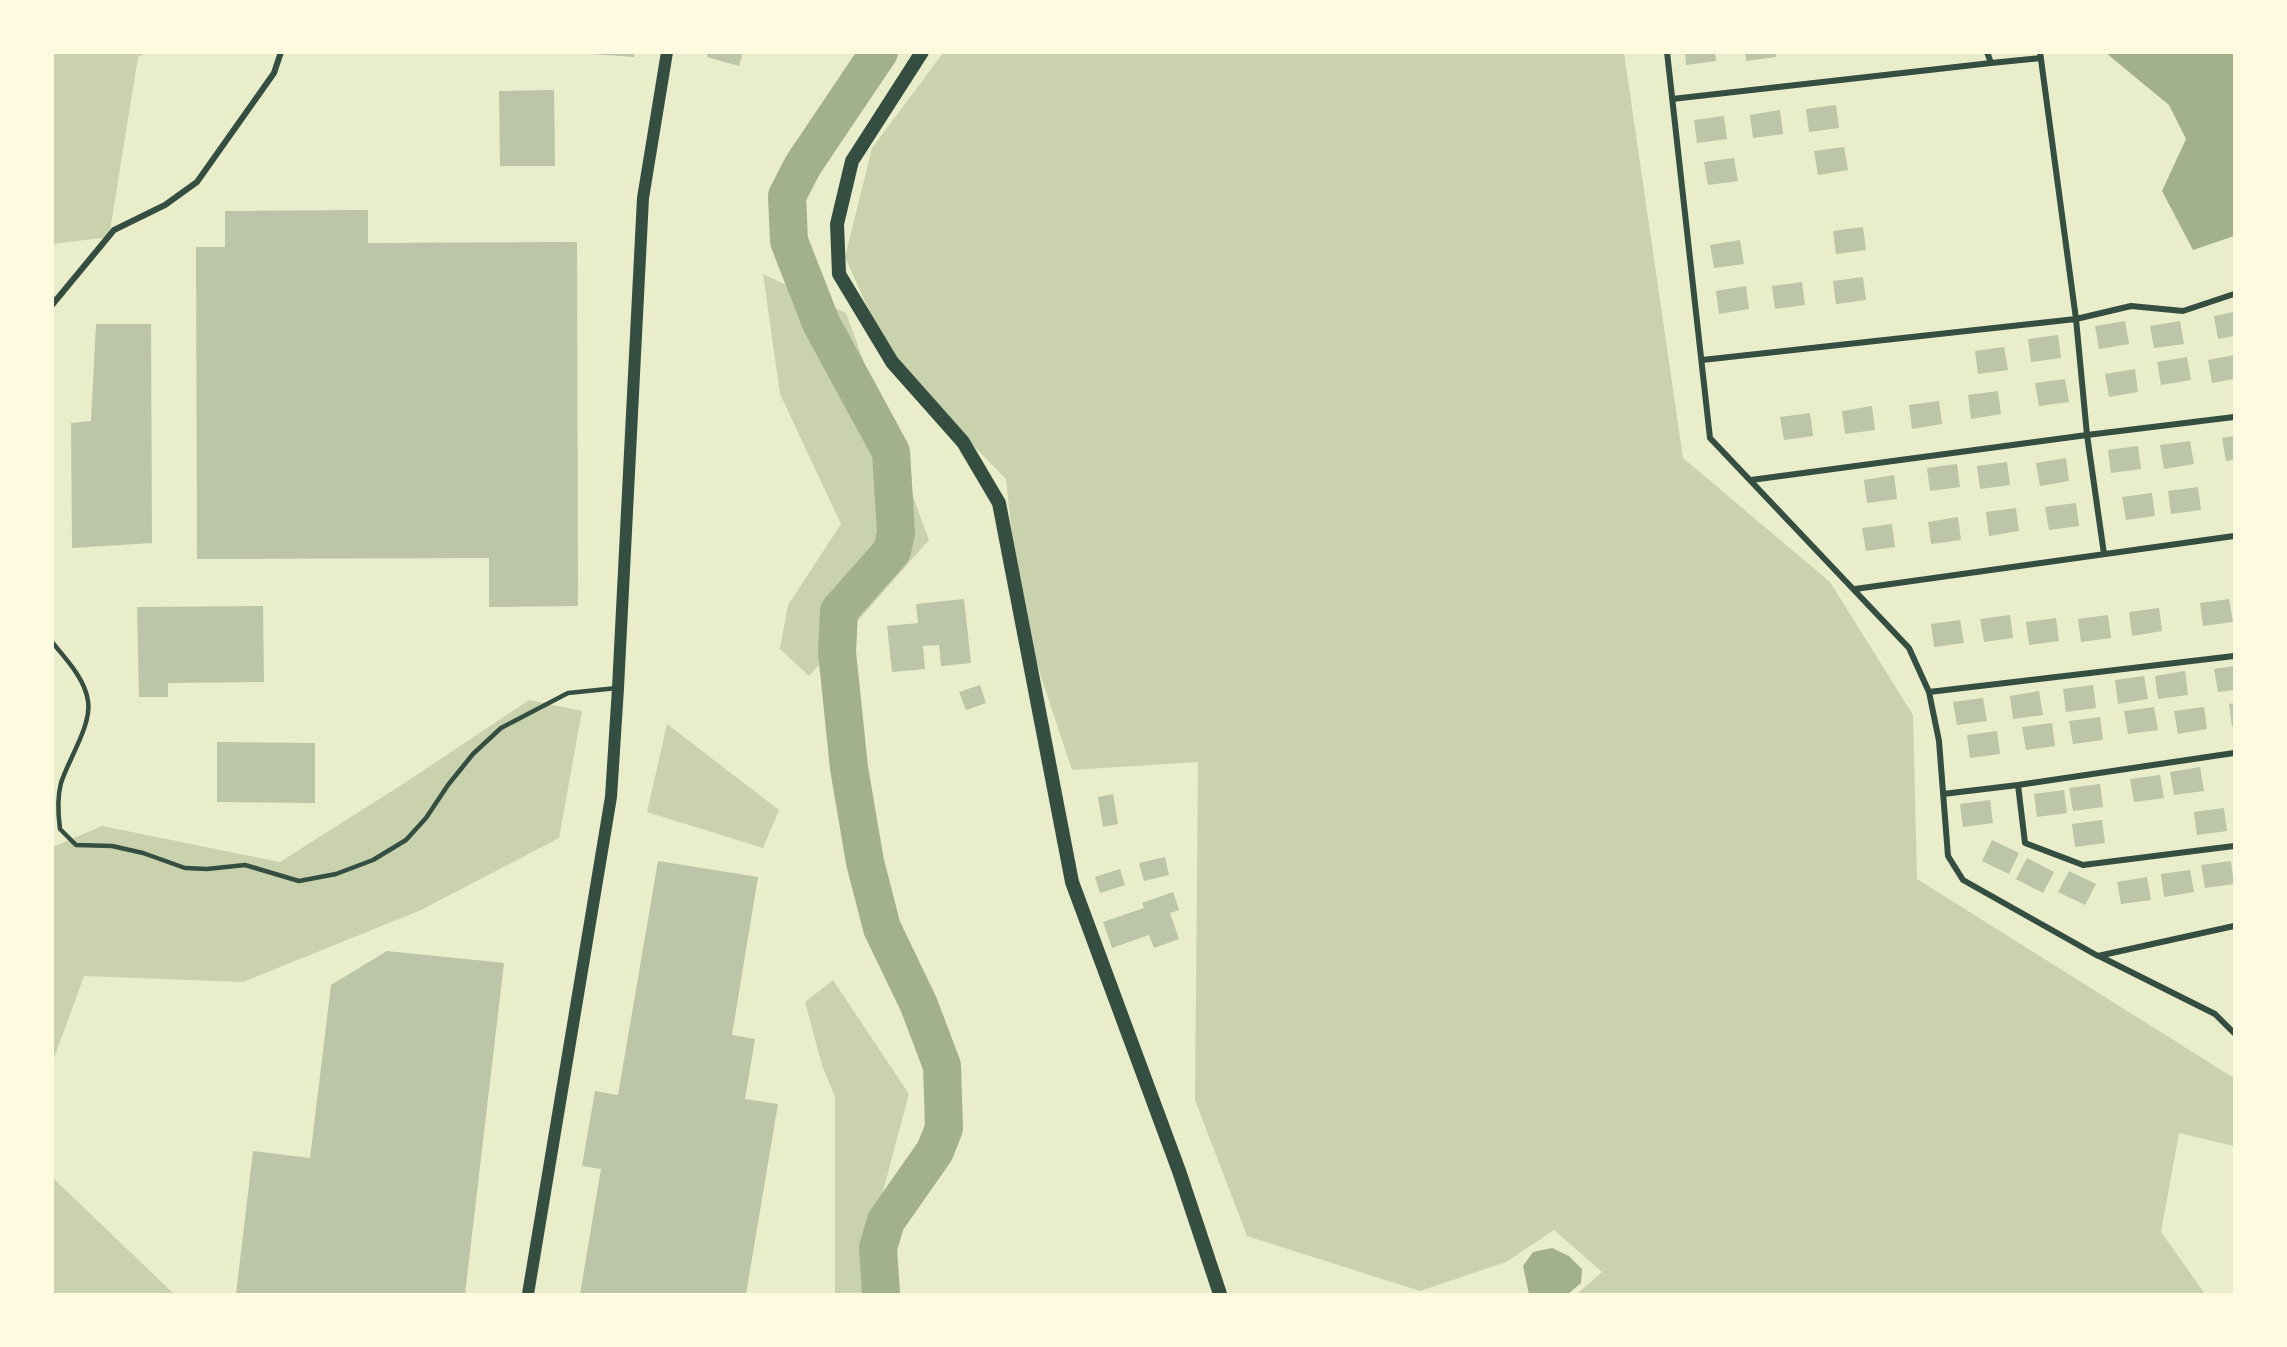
<!DOCTYPE html>
<style>
body{margin:0}
#map{position:relative;width:2287px;height:1347px;overflow:hidden;background:#e9edc9;font-family:"Titillium Web",sans-serif}
canvas{display:block}
.frame{position:absolute;inset:0;border:54px solid #fefae0;pointer-events:none}
</style>
<div id="map">
<canvas width="2287" height="1347"></canvas>
<div class="frame"></div>
</div>
<script>
const ctx = document.querySelector('canvas').getContext('2d');
ctx.lineJoin = 'round';
function fillPath(path, color) { ctx.fillStyle = color; ctx.fill(path, 'evenodd'); }
function stroke(path, color, width, dash) { ctx.strokeStyle = color; ctx.lineWidth = width; ctx.lineCap = dash ? 'butt' : 'round'; ctx.setLineDash(dash || []); ctx.stroke(path); }
fillPath(new Path2D(`
 M52,53H146L138,57L109,237L53,244Z
 M943,53H1624L1683,458L1830,582L1913,715L1917,879L2234,1078V1146L2179,1133L2161,1232L2205,1294H1577L1602,1272L1554,1230L1506,1262L1420,1291L1247,1236L1195,1100L1198,762L1072,770L1021,616L1006,479L892,362L845,257L872,148Z
 M763,274L846,313L929,540L809,676L780,649L788,605L841,524L780,394Z
 M529,700L582,711L559,838L421,910L243,982L84,976L53,1061V847L102,826L280,862L403,784Z
 M667,724L779,810L763,848L647,812Z
 M833,980L909,1094L878,1210L890,1294H835V1097L822,1065L805,1002Z
 M52,1178H53L174,1294H53Z`), '#cad2ad');
fillPath(new Path2D(`
 M2106,53H2234V236L2193,250L2162,191L2186,139L2169,105Z
 M1552,1248L1569,1256L1582,1269L1581,1283L1568,1294H1529L1523,1266L1533,1252Z`), '#a3b18a');
stroke(new Path2D(`
 M879,52L803,165L787,196L789,241L821,323L891,452L896,533L892,551L839,611L837,652L849,768L865,862L882,928L919,1005L942,1066L944,1128L935,1151L886,1221L878,1248L881,1294`), '#a3b18a', 38);
fillPath(new Path2D(`
 M591,52H634V57L591,54Z
 M708,52H743L739,66L707,57Z
 M1685,52H1715L1716,61L1686,65Z
 M1745,52H1776V57L1746,61Z
 M554,90L555,166H500L499,91Z
 M1836,105L1839,128L1809,132L1806,109Z
 M1780,110L1783,134L1753,138L1750,115Z
 M1724,116L1727,139L1697,143L1694,120Z
 M1844,147L1848,170L1818,175L1814,151Z
 M1734,158L1738,181L1708,185L1704,162Z
 M368,210V243L577,242L578,606L489,607V558L197,559L196,247H225V211Z
 M1863,227L1866,250L1836,254L1833,231Z
 M1740,240L1744,264L1714,268L1710,245Z
 M1863,277L1866,300L1836,304L1833,281Z
 M1802,282L1805,305L1775,309L1772,286Z
 M1746,286L1749,309L1719,314L1716,291Z
 M2234,312V336L2218,339L2214,316Z
 M2125,321L2129,344L2099,349L2095,326Z
 M2180,321L2184,344L2154,348L2150,326Z
 M96,324H151L152,543L72,548L71,423L91,421Z
 M2058,335L2061,358L2031,362L2028,339Z
 M2004,347L2008,370L1978,374L1975,351Z
 M2234,355V379L2212,383L2208,360Z
 M2187,357L2191,380L2161,385L2157,362Z
 M2135,369L2138,392L2109,397L2105,374Z
 M2065,379L2069,402L2039,406L2035,383Z
 M1998,391L2001,414L1971,419L1968,395Z
 M1939,401L1942,424L1912,429L1909,405Z
 M1872,406L1875,430L1845,434L1842,411Z
 M1810,413L1813,436L1784,440L1780,417Z
 M2234,436V460L2226,461L2222,438Z
 M2190,441L2194,464L2164,469L2160,445Z
 M2138,446L2141,469L2111,473L2108,450Z
 M2066,458L2069,481L2040,486L2036,463Z
 M2007,462L2010,485L1980,489L1977,466Z
 M1957,464L1960,487L1930,491L1927,468Z
 M1894,475L1897,499L1867,503L1864,480Z
 M2198,487L2201,510L2171,514L2168,491Z
 M2152,493L2155,516L2126,520L2122,497Z
 M2076,503L2079,526L2049,530L2045,507Z
 M2016,508L2019,531L1989,536L1986,512Z
 M1958,517L1961,540L1931,544L1928,522Z
 M1892,524L1895,547L1866,551L1862,528Z
 M964,599L971,663L941,666L939,645L923,646L925,669L892,672L887,626L918,623L916,604Z
 M2229,599L2233,622L2203,626L2200,603Z
 M263,606L264,682L168,683V697H139L137,607Z
 M2159,608L2162,631L2132,636L2129,612Z
 M2010,615L2013,638L1984,642L1980,619Z
 M2108,615L2111,638L2081,642L2078,619Z
 M2056,618L2059,641L2029,645L2026,622Z
 M1960,620L1964,643L1934,647L1931,624Z
 M2234,666V690L2218,692L2214,669Z
 M2185,671L2188,695L2158,699L2155,676Z
 M2144,676L2148,699L2118,704L2115,680Z
 M980,685L986,703L966,710L959,692Z
 M2093,685L2096,708L2066,712L2063,689Z
 M2039,691L2043,715L2013,719L2010,696Z
 M1983,698L1987,721L1957,725L1953,702Z
 M2234,703V726L2232,727L2229,704Z
 M2154,707L2158,730L2128,734L2124,711Z
 M2204,707L2207,729L2178,734L2174,711Z
 M2100,717L2103,740L2073,744L2069,721Z
 M2052,723L2055,746L2026,750L2022,727Z
 M1997,731L2000,754L1970,758L1967,735Z
 M217,742L315,743V803L217,802Z
 M2200,767L2204,791L2174,795L2170,772Z
 M2160,775L2164,798L2134,802L2130,779Z
 M2100,784L2103,807L2073,811L2069,788Z
 M2064,790L2067,813L2037,817L2034,794Z
 M1113,794L1118,824L1103,827L1098,797Z
 M1990,800L1993,823L1963,827L1960,804Z
 M2224,808L2227,831L2197,835L2194,812Z
 M2102,820L2105,843L2075,847L2072,824Z
 M1992,840L2019,853L2009,874L1982,861Z
 M1165,857L1169,875L1144,881L1139,863Z
 M2027,858L2054,872L2043,893L2016,879Z
 M658,861L758,877L732,1035L755,1039L745,1099L778,1104L746,1294H580L601,1169L582,1166L595,1091L618,1095Z
 M2231,861L2234,884L2205,888L2201,865Z
 M1120,869L1125,885L1100,893L1095,877Z
 M2190,870L2194,892L2164,897L2161,874Z
 M2069,871L2096,884L2085,905L2058,892Z
 M2147,877L2151,900L2121,904L2117,882Z
 M1173,892L1179,910L1170,913L1179,939L1154,948L1149,935L1112,948L1103,922L1144,908L1142,903Z
 M387,951L504,963L465,1294H236L253,1151L310,1158L331,985Z`), '#bcc5a7');
stroke(new Path2D(`
 M52,642C66,659 85,679 88,701C92,725 68,760 61,783C57,798 58,814 60,829L76,845L112,846L143,853L185,868L207,869L245,865L299,881L336,874L373,860L406,840L426,818L448,785L473,754L501,728L568,693L617,688`), '#344e41', 4.5);
stroke(new Path2D(`
 M1667,52L1710,438L1909,648L1929,692L1939,741L1948,856L1963,880L2098,956L2234,926
 M1987,52L1991,63L2041,58
 M2040,52L2076,319L2087,435L2104,554
 M1672,99L1991,63
 M52,305L114,230L165,205L197,182L274,73L281,52
 M1702,360L2076,319L2131,306L2183,311L2234,294
 M1751,480L2087,435L2234,417
 M1855,589L2234,536
 M1929,692L2234,656
 M2018,785L2025,843L2083,865L2234,846
 M1943,794L2018,785L2234,753
 M2099,956L2215,1014L2234,1033`), '#344e41', 6);
stroke(new Path2D(`
 M528,1294L611,797L618,688L643,198L667,52`), '#344e41', 12);
stroke(new Path2D(`
 M922,52L852,161L837,224L839,274L892,362L963,442L999,503L1072,882L1179,1171L1220,1294`), '#344e41', 14);
</script>
